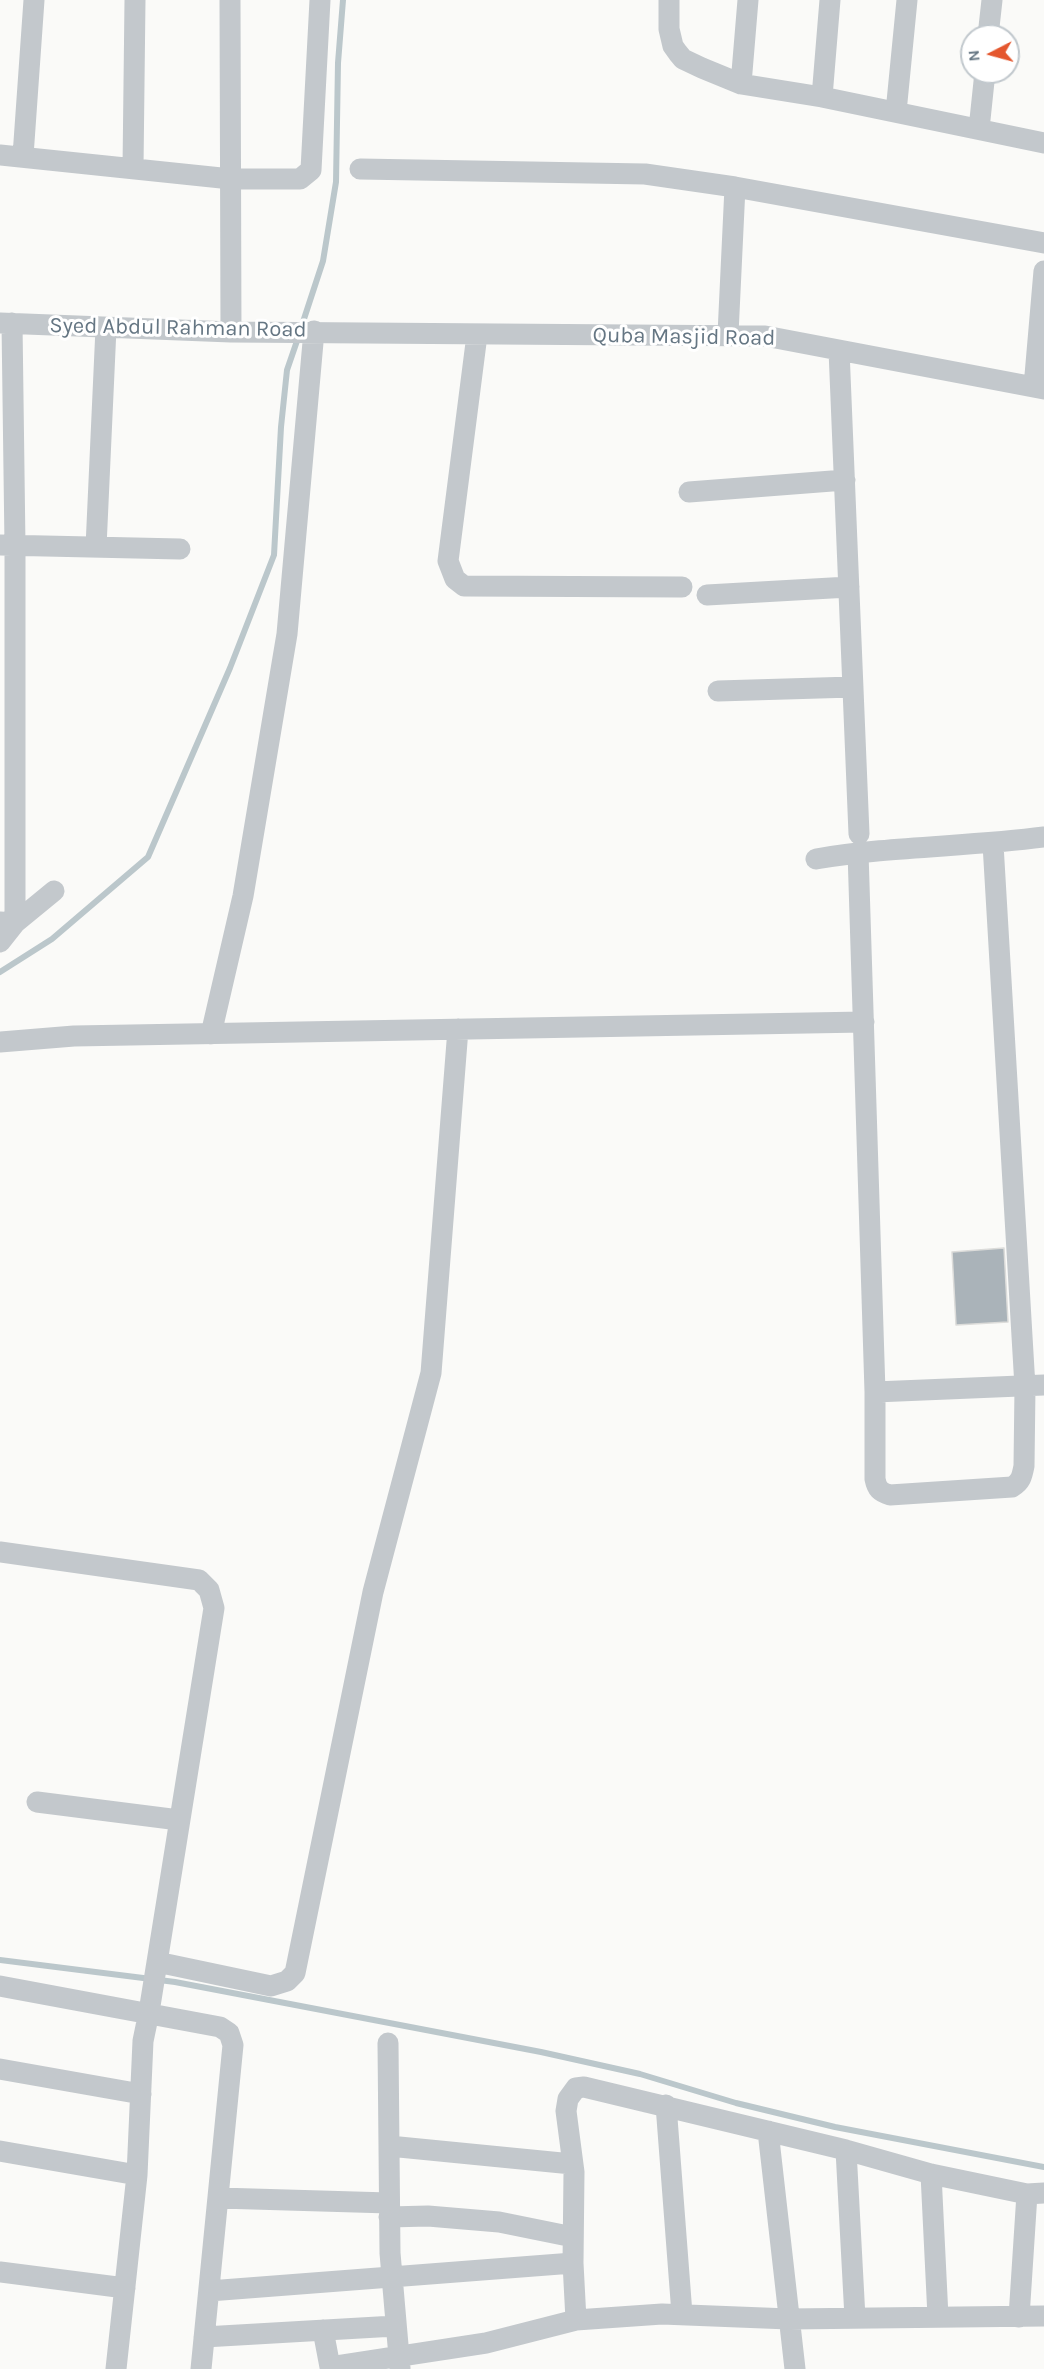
<!DOCTYPE html>
<style>
body{margin:0}
#map{position:relative;width:1044px;height:2369px;overflow:hidden;background:#fafaf8;font-family:Karla,sans-serif}
canvas{display:block}
.north{position:absolute;left:960px;top:24px;width:60px;height:60px;box-sizing:border-box;background:#fff;border:2px solid #c1c8cd;border-radius:50%;rotate:264deg;font-size:16px;font-weight:700;line-height:24px;text-align:center;color:#657683}
.north::after{content:'';display:block;margin:auto;width:21px;height:27px;background:#e4572e;clip-path:polygon(50% 0,100% 100%,50% 72%,0 100%)}
</style>
<div id="map">
<canvas width="1044" height="2369"></canvas>
<div class="north">N</div>
</div>
<script>
const ctx = document.querySelector('canvas').getContext('2d');
ctx.lineJoin = 'round';
function stroke(path, color, width, dash) { ctx.strokeStyle = color; ctx.lineWidth = width; ctx.lineCap = dash ? 'butt' : 'round'; ctx.setLineDash(dash || []); ctx.stroke(path); }
function fillPath(path, color) { ctx.fillStyle = color; ctx.fill(path, 'evenodd'); }
function drawText(font, color, halo, rows, align = 'center') {
  ctx.font = font + ' Karla,sans-serif'; ctx.lineWidth = 6; ctx.setLineDash([]); ctx.textBaseline = 'middle'; ctx.strokeStyle = halo; ctx.fillStyle = color; for (const [text, x, y, turn = 0] of rows) {
    ctx.save(); ctx.translate(x, y); ctx.rotate((+turn || 0) * Math.PI / 180); ctx.textAlign = isNaN(turn) ? turn : align; if (halo) ctx.strokeText(text, 0, 0); ctx.fillText(text, 0, 0); ctx.restore();
  }
}
stroke(new Path2D(`
 M301,328L323,261L336,182L338,63L343,0
 M0,972L52,939L148,857L230,668L274,555L281,427L287,370L298,338
 M0,1960L175,1982L541,2052L640,2074L736,2103L835,2127L1044,2167`), '#bbc7cb', 6);
const building = new Path2D(`
 M1004,1248L1008,1322L956,1325L952,1252Z`);
fillPath(building, '#aab3b9');
stroke(building, '#dcdcda', 1.5);
stroke(new Path2D(`
 M230,0L231,332
 M669,0V29L673,46L678,53L683,59L702,68L741,84L822,97L1044,143
 M988,36L992,0
 M741,84L748,0
 M822,97L830,0
 M896,112L907,0
 M979,129L985,72
 M0,155L231,179H300L311,170L320,0
 M23,156L34,0
 M133,168L135,0
 M360,169L645,174L735,187L1044,243
 M0,323L231,332L765,336L1044,389
 M728,334L735,187
 M477,335L448,561L455,579L464,586L682,587
 M839,350L859,834
 M1034,387L1044,271
 M689,492L845,480
 M0,545L180,549
 M96,547L106,328
 M707,595L849,587
 M718,691L853,687
 M858,852L875,1392V1479C877,1489 880,1492 890,1495L1012,1487C1021,1482 1022,1476 1024,1466L1025,1387L993,844
 M816,859C891,846 968,847 1044,837
 M0,922L15,923V546L12,323
 M0,942L15,923L54,891
 M211,1034L243,896L287,634L314,331
 M0,1042L74,1036L864,1022
 M875,1392L1044,1385
 M0,1552L199,1580L209,1590L214,1608L149,2012L143,2041L137,2175L116,2369
 M37,1802L179,1820
 M157,1962L271,1986L287,1981L295,1973L373,1592L431,1373L458,1029
 M0,1986L220,2027L229,2033L233,2045L201,2369
 M388,2043L390,2253L400,2368
 M0,2069L141,2094
 M666,2105L682,2314
 M768,2131L795,2369
 M389,2146L572,2164
 M846,2150L855,2318
 M0,2151L137,2175
 M931,2174L938,2317
 M219,2198L389,2203
 M389,2217L428,2216L499,2222L573,2237
 M0,2272L125,2288
 M209,2291L573,2263
 M1019,2317L1027,2194
 M576,2320L573,2263L574,2172L566,2111L568,2099L576,2088L584,2087L846,2150L931,2174L1027,2194L1044,2193
 M323,2330L330,2367L486,2343L576,2320L662,2314L789,2319L1044,2316
 M204,2337L395,2326`), '#c3c8cc', 21);
drawText('22px', '#657683', '#fff', [
 ["Syed Abdul Rahman Road",178,328,1],
 ["Quba Masjid Road",684,337,1]
]);
</script>
